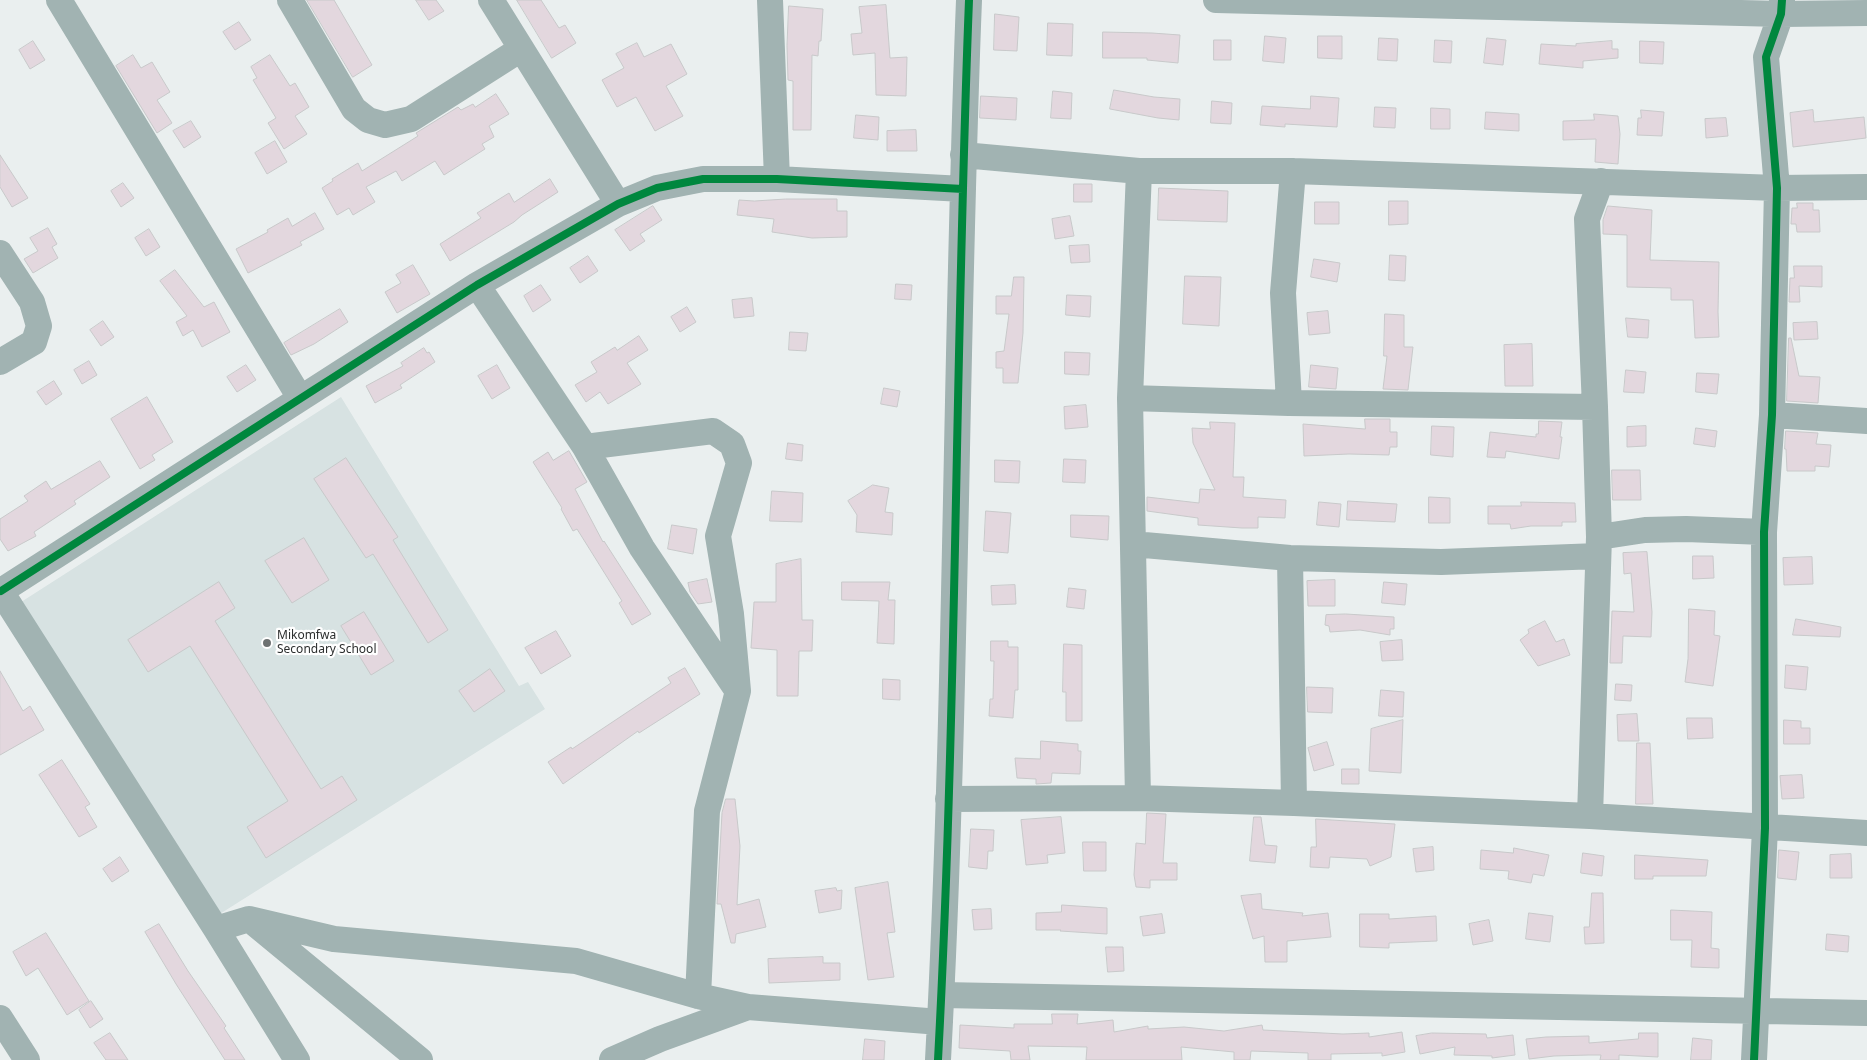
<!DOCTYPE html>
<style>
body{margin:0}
canvas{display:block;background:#eaefef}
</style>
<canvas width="1867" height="1060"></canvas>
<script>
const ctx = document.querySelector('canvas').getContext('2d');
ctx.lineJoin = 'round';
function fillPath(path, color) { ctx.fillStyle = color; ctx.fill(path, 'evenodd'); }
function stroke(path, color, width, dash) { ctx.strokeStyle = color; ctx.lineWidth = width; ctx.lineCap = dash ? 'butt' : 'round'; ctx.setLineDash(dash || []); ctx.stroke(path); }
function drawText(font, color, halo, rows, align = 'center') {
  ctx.font = font + ' "Noto Sans",sans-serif'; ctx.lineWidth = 4.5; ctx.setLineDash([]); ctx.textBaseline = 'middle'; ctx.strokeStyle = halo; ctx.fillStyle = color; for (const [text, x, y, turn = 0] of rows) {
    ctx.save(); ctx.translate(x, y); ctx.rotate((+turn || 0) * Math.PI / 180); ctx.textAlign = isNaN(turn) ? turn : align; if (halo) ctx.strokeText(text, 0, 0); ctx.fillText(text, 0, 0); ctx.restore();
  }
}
fillPath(new Path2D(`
 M341,397L519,686L528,682L545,709L215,917L18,604Z`), '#d7e2e2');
const building = new Path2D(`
 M307,0H334L372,65L353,77Z
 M416,0H436L444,11L429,20Z
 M517,0H541L559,28L565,25L576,43L552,58Z
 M886,5L890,58L907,57L906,96L876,95L875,53L853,55L851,34L862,33L859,7Z
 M789,6L823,9L821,41H819L818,56L812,55L811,130H793V81L788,80L787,46Z
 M995,14L1019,17L1017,51L994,50Z
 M239,22L251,40L235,50L223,32Z
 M1048,23L1073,24L1072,56L1047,55Z
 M1103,32L1152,33L1180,35L1178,63L1147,60V58H1103Z
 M1265,36L1286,38L1284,63L1263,61Z
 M1318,36H1342V59L1318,58Z
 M1379,38L1398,39L1397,61L1378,60Z
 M1487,38L1506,40L1503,65L1484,63Z
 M1214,40H1231V60H1214Z
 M1435,40L1452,41L1451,63L1434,62Z
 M33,41L45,60L30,69L19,50Z
 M1612,41V49H1618V58L1583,61V68L1539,64L1541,44L1576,46V44Z
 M1640,41L1664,42L1663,64L1640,63Z
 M637,43L644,57L671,44L687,74L666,86L683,116L655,131L636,97L617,107L602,80L624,68L616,54Z
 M133,55L141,68L152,62L170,92L157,100L172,123L157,133L116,66Z
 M270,55L290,86L295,83L309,107L295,116L307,134L284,149L268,123L276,118L253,80L257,78L251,67Z
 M1114,90L1154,97L1180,99L1179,120L1158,118L1110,109Z
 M1053,91L1072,93L1071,119L1051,118Z
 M496,94L509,114L489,126L494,137L482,144L485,149L444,175L435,161L402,181L396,171L366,187L375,202L353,215L349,208L337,215L322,188L333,181L332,179L358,163L362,171L418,136L416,133L458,107L461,110L473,104L475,107Z
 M981,96L1017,98L1016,120L980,118Z
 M1311,96L1339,98L1337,127L1285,124V127L1260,125L1262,106L1310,109Z
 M1212,101L1232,103L1231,124L1211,123Z
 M1375,107L1396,108L1395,128L1374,127Z
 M1431,108L1450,109V129H1431Z
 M1641,110L1664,112L1662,136L1637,135L1638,118H1641Z
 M1813,110L1814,122L1864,117L1866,138L1793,147L1790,113Z
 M1486,112L1519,114V131L1485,129Z
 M1594,114L1618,116L1620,134L1618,164L1595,162L1596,139L1563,140V121L1594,120Z
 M856,115L879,117L878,140L854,138Z
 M1726,118L1728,136L1706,138L1705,119Z
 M191,121L201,137L184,148L173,131Z
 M916,130L917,151H887V131Z
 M275,141L287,162L267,174L255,153Z
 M0,155L28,198L12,207L0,187Z
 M550,179L558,192L522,215L514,222L450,261L440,244L481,218L477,213L509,193L514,202Z
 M123,183L134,198L121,207L111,191Z
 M1074,184H1092V202H1074Z
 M1159,188L1228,191L1227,222L1158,220Z
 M786,199H837V211H847V237L812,238L772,232L774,219L737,215L739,200L754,201Z
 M1389,201H1408V224L1389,225Z
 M1315,202H1339V224H1315Z
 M1797,203H1813V210H1819L1820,232H1797L1796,224H1791L1792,208H1797Z
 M653,206L662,220L640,234L645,241L630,251L615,230Z
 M1608,206L1652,210L1650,260L1719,262L1718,312L1719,337L1695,338L1693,300H1671V288L1627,287V235L1603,234V220Z
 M315,213L324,229L300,242L302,245L248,273L236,249L268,232L267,230L288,218L292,226Z
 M1070,216L1074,236L1055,239L1052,219Z
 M48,228L57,244L52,247L58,258L33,273L24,259L38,251L30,238Z
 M149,229L160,247L146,256L135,238Z
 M1089,245L1090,262L1071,263L1069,246Z
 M1390,255L1406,256L1405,281L1389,280Z
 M588,256L598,271L580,283L570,268Z
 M1314,259L1340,263L1337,282L1311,277Z
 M413,265L430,294L397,313L385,292L401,283L396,275Z
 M1794,266H1822V287L1799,286L1800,302H1789L1790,278H1794Z
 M175,270L204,307L214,302L230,332L202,347L193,330L183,336L176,322L187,316L160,281Z
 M1185,276L1221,277L1219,326L1183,324Z
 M1014,277H1024L1023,333L1018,383H1003V368H996V352L1004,351L1009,314H996V296H1011Z
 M896,284L912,285L911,300L895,299Z
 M541,285L551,300L533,312L524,296Z
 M1067,295L1091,296L1090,317L1066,315Z
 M752,298L754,316L734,318L732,300Z
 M687,307L696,322L680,332L671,317Z
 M340,309L348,322L314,344L291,355L284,343Z
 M1328,311L1330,333L1309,335L1307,313Z
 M1385,314L1404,315V347H1413L1408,390L1383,389L1387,356H1384Z
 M1626,318L1649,320L1648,338L1628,337Z
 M103,321L114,337L101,346L90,330Z
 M1817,322L1818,339L1794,340L1793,323Z
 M790,332L808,333L806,351L789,350Z
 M639,336L648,350L627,363L641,384L608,404L600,392L586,402L575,385L597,372L591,362L615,347L617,350Z
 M1789,338H1791L1799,376L1820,377L1818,403L1787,401Z
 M1532,344L1533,386H1505L1504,345Z
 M424,348L427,353L429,352L435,362L400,385L402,388L375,403L366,386L403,366L401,363Z
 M1065,352L1090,353L1089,375L1065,374Z
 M89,361L97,375L82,384L74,370Z
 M246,365L256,380L237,392L227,377Z
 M497,365L510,388L492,399L478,376Z
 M1311,365L1338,368L1336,389L1309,387Z
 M1626,370L1646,372L1644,393L1624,392Z
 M1697,373L1719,374L1717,394L1696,392Z
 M54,381L62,394L46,405L37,392Z
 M884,388L900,391L897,407L881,404Z
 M147,397L173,442L152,455L155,460L140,469L111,419Z
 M1086,405L1088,427L1065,429L1064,407Z
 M1365,419H1390V432H1397V447H1390L1389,455L1349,454L1304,456L1303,424L1365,429Z
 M1539,421L1562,422L1560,437H1562L1559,459L1506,451L1505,458L1487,457L1490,432L1536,437V434H1538Z
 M1210,422L1235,423L1233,477H1244L1243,497L1286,500L1285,518L1258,517V528H1242L1198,525V518L1147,511V497L1199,503L1200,489L1215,490L1193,443L1192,428L1210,429Z
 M1432,426L1454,427L1453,457L1431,455Z
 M1646,426V446L1627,447V427Z
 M1696,428L1717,431L1715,447L1694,444Z
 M1786,431L1818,433L1816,444L1831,445L1829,467L1815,466V471H1787L1786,449H1785Z
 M788,443L803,445L802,461L786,459Z
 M569,451L587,482L575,489L603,542L604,541L651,614L632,625L619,603L622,601L577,529L573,531L561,509L562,508L533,462L548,452L553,460Z
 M346,458L398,537L393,540L448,630L428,643L373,554L366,558L314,479Z
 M1064,459L1086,460L1085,483L1063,482Z
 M995,460L1020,461L1019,483L995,482Z
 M100,461L110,477L74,501L76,504L34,532L36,536L8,551L0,539V519L28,501L24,496L46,481L51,489Z
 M1612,470H1640L1641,500H1613Z
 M873,485L889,488L885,512L893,513L892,535L856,532L857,515L848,501Z
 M772,491L803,493L802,522L770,521Z
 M1429,497L1450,498V523H1429Z
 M1348,501L1397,504L1395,522L1347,520Z
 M1319,502L1341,504L1339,527L1317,525Z
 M1521,502L1575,503L1576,522H1562V526H1531L1511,529L1510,524H1488V506H1521Z
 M986,511L1011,513L1008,553L984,551Z
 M1071,515L1109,516L1108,540L1071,537Z
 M672,525L697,529L693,554L668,549Z
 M304,538L329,580L292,603L265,561Z
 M1647,552L1652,612L1651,637L1623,636L1622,663H1610L1612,611L1634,612L1631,573L1624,574L1623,553Z
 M1693,556H1713L1714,578L1693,579Z
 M1812,557L1813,584L1784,585L1783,558Z
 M801,559L802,620H813L812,651H799L798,696H777V650L751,648L754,602H776V564Z
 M707,579L712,602L698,604L690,592L688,583Z
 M1335,580V606H1308L1307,581Z
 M219,582L235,608L215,621L321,789L342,776L357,800L266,858L247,827L288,801L190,646L148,672L128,640Z
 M842,582H890L888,600H895L894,644L877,643L879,601L842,600Z
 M1384,582L1407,584L1405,605L1382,603Z
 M1015,585L1016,604L992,605L991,586Z
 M1069,588L1086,590L1084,609L1067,607Z
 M1689,609L1715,611L1714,635L1720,636L1713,686L1685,682L1688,659Z
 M364,612L394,661L371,675L341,626Z
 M1346,614L1394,617V629H1390V635L1360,630L1330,632L1329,626L1325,625L1326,615Z
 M1796,619L1841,627L1840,637L1793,635Z
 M1545,621L1556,642L1564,639L1570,655L1538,666L1520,640L1529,633L1528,630Z
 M556,631L571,656L541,674L525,648Z
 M1402,640L1403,660L1382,661L1380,642Z
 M991,641H1008V647H1018V690H1015L1013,718L989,716L990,699H993L994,661H991Z
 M1064,644L1082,645V721H1066V692H1063Z
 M1786,665L1808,667L1806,690L1785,688Z
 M685,668L700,694L639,733L638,731L563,784L548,762L571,747L572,749L671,683L668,678Z
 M490,669L505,691L474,712L459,691Z
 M0,671L23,711L30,706L44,730L0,755Z
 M883,679L900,680V700L883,699Z
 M1616,684L1632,685L1631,701L1615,700Z
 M1307,687L1333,688L1332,713L1308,712Z
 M1381,690L1404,692L1403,717L1379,716Z
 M1637,714L1639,741H1618L1617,715Z
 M1687,718H1712L1713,738L1688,739Z
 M1403,720L1401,773L1369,771L1371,729Z
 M1784,720L1801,721V728H1810V744H1784Z
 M1041,741L1078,744V751H1081L1080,774L1052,773L1051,783L1036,784V779L1017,778L1015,758L1040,759Z
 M1327,742L1334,765L1314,771L1308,748Z
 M1637,743H1650L1653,804H1636Z
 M62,760L90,804L85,807L97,827L79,837L39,775Z
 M1342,769H1359V784H1342Z
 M1802,775L1804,798L1782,799L1780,776Z
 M726,799H735L740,846L737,905L759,899L766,927L736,934L735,943H731L721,904H717L722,813Z
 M1147,813L1166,814L1163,863H1177V880H1150V888L1136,887L1134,875L1136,843L1145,844Z
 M1061,817L1065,853L1047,855L1048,863L1026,865L1021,820Z
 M1254,817H1261L1265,845L1277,846L1275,863L1250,861Z
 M1316,819L1395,824L1391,857L1370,866L1367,859L1330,857L1329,868L1310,867L1311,847H1316Z
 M971,829L994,830L993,851H988L987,869L969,867Z
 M1083,842H1106V871H1084Z
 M1433,847L1434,870L1416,872L1413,849Z
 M1514,848L1549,855L1544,876L1533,874L1531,883L1508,879L1509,871L1480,869L1481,850L1513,853Z
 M1779,850L1799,852L1796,880L1778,878Z
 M1583,853L1604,856L1602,876L1581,873Z
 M1851,854L1852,878H1830V855Z
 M1635,855L1708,860L1706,876H1653V879H1635Z
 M120,857L129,871L112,882L103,869Z
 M888,882L895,932L887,933L894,977L868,980L855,888Z
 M836,888L837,891L842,890L841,909L819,913L815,891Z
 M1592,893H1603L1604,943L1585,944L1584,927H1589Z
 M1261,894L1262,909L1303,913L1302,916L1328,913L1331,937L1287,941V962H1265L1264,936L1253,939L1241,896Z
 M1062,905L1107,908V934L1060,931L1061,930H1036V913L1061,912Z
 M991,909L992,929L974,930L972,910Z
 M1671,910L1712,912L1711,948L1719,949V968L1691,967L1692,940H1671Z
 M1529,913L1553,916L1550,942L1526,939Z
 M1162,914L1165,933L1143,936L1140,917Z
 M1360,914H1389V919L1436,916L1437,941L1389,943V948L1360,947Z
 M1489,920L1493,941L1473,945L1469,924Z
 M159,924L188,971L226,1026L224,1028L245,1060H225L176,984L145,932Z
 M46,933L89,1001L67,1015L38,968L26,976L13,952Z
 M1827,934L1849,936L1848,952L1826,950Z
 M1106,947H1123L1124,971L1108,972Z
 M823,957V963H840V980L769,983L768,959Z
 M91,1001L103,1019L90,1028L79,1010Z
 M1052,1014H1078L1077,1024L1113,1020L1114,1032L1148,1026V1029L1184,1027L1224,1031L1262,1025L1263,1030L1343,1034L1369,1033V1037L1402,1032L1405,1052L1382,1056V1053L1331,1054V1060H1308V1053L1251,1051L1250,1060H1234V1052L1181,1047L1182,1060H1086L1087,1047L1028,1046L1030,1060H1011L1010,1051L959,1048L960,1025L1014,1028V1024H1052Z
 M110,1033L128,1060H106L94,1043Z
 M1432,1033L1486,1034L1487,1038L1513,1035L1515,1055L1492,1058V1056L1454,1055L1455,1047L1420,1054L1416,1036Z
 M1639,1033H1658V1057L1619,1055V1060H1600L1601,1055H1589L1554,1056L1529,1059L1526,1039L1546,1037L1589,1036V1043L1638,1039Z
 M1693,1038L1712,1040L1711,1060H1691Z
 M865,1039L885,1041L884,1060H863Z`);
fillPath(building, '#e3d7de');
stroke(building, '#c8c9ca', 1);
stroke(new Path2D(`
 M59,0L300,398
 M290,0L354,109L368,120L385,125L411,119L521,49
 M491,0L618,204
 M770,0L777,179
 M1216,0L1781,14L1867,13
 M963,155L1139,171H1293L1777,188L1867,187
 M0,253L32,302L39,326L34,342L0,362
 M477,285L585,447L642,548L737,690
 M1130,398L1289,403L1595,407
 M1289,403L1283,293L1293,171
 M1772,415L1867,421
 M585,447L713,431L732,444L739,463L718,536L731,614L738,691L707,811L698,996
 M1599,537L1645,530L1686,529L1764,532
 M1133,544L1290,558L1441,562L1598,556
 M1290,558L1294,803
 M0,590L216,929L297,1060
 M1,591L477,285L618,204L657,188L703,179H777L963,189
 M1138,798L1130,398L1139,171
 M948,799L1138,798L1294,803L1590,816L1867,833
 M1590,816L1599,537L1595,407L1587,219L1601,181
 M254,923L420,1060
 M216,929L249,919L334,939L576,961L698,996L748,1007
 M942,995L1867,1013
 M0,1018L27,1060
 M612,1060L660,1039L748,1007L940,1022
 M938,1060C957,707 955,353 969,0
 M1754,1060L1765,828L1764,532L1772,415L1777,188L1766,57L1781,14L1782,0`), '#a1b3b2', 26);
stroke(new Path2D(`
 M1,591L477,285L618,204L657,188L703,179H777L963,189
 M938,1060C957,707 955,353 969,0
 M1754,1060L1765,828L1764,532L1772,415L1777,188L1766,57L1781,14L1782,0`), '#00873e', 8);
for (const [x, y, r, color] of [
 [267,643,5,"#6e7272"]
]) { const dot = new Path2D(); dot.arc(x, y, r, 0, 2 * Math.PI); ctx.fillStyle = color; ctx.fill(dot); stroke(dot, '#fff', 2); }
drawText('12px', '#2c2e2e', '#fff', [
 ["Mikomfwa",277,636],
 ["Secondary School",277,650]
], 'left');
</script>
